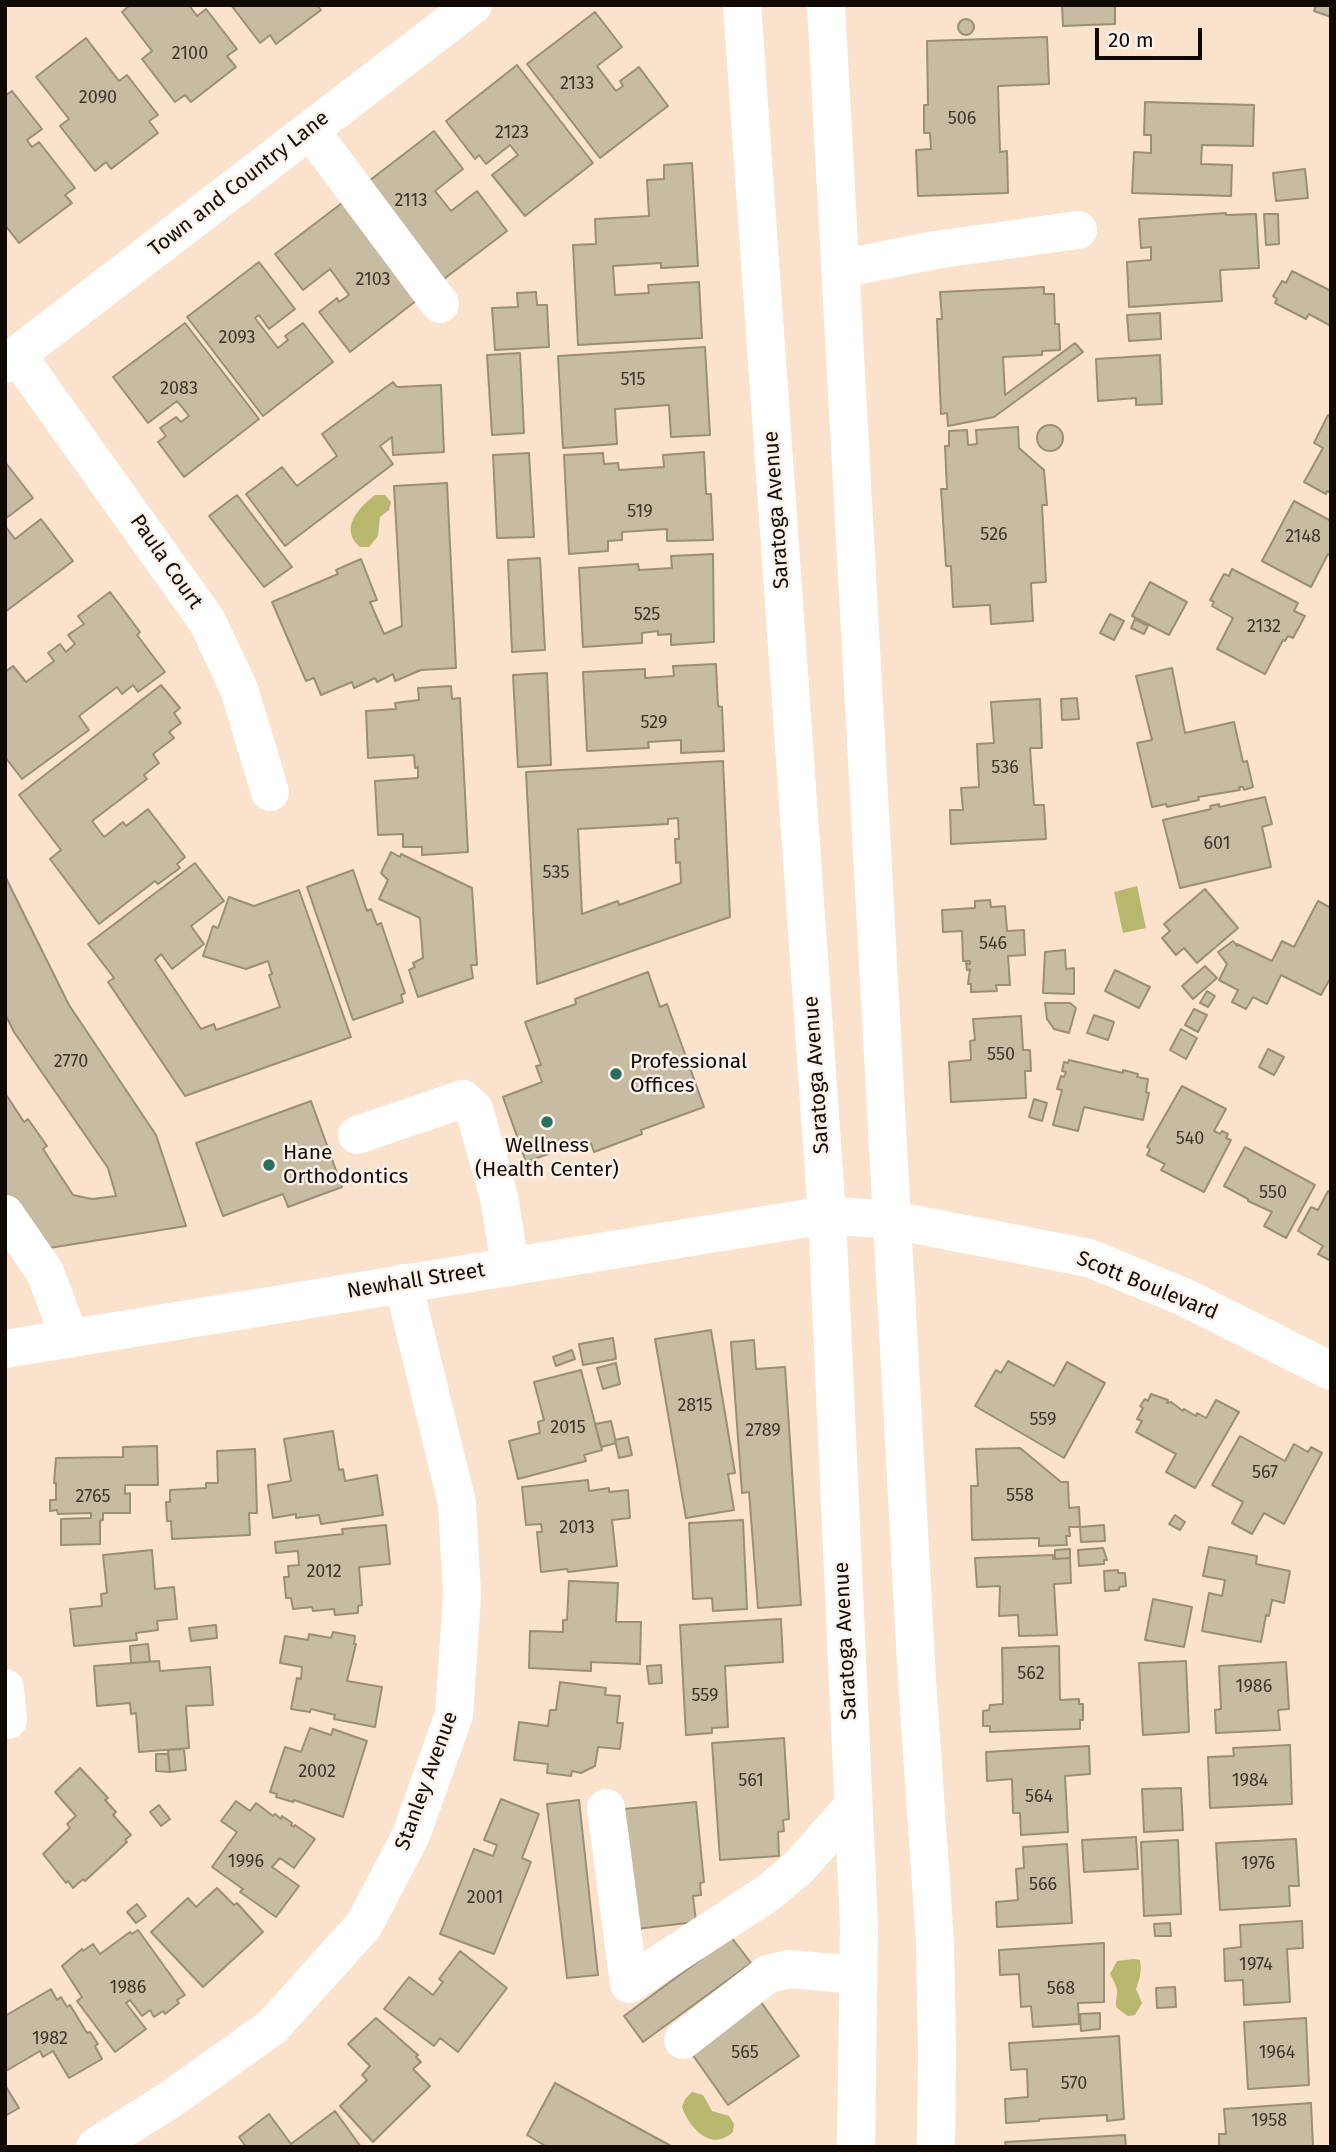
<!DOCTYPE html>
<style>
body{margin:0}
#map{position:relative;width:1336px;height:2152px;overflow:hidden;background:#fae2cd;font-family:"Fira Sans",sans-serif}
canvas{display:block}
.frame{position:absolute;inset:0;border:7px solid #110a04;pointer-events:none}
.scale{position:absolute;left:1095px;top:28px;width:107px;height:32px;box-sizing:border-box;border:4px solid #110a04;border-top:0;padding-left:9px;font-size:21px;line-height:24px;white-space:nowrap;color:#110a04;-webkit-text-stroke:5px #fcf2ea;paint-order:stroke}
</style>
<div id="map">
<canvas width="1336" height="2152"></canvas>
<div class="frame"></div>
<div class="scale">20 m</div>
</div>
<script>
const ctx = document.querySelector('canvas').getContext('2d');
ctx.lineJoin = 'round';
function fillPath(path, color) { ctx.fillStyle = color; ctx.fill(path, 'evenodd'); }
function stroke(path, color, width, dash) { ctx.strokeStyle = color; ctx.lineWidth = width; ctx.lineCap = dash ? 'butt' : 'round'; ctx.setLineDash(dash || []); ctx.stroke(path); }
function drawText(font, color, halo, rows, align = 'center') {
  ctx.font = font + ' "Fira Sans",sans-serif'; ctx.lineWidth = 5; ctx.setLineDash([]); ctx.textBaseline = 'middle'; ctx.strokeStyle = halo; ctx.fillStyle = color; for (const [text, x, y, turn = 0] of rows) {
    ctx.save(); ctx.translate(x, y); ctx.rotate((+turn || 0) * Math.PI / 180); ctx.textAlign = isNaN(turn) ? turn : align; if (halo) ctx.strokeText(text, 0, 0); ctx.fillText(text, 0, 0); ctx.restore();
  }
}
fillPath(new Path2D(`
 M375,495H385L391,502L389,510L380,517L378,536L369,547H360C339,529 358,508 375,495Z
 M1137,886L1146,928L1123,933L1114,892Z
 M1134,1959L1140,1960C1142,1971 1140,1978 1136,1989L1142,2003L1135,2015L1128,2016C1112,2005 1116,2008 1117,1992C1117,1986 1113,1980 1110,1974L1117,1961Z
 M692,2092L703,2095L712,2111L729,2116L734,2124L733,2132C711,2152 690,2129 682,2107L685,2099Z`), '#b7b86d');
const building = new Path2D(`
 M130,5H189L197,16L206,9L237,49L227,56L236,67L191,102L185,95L175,102L142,59L152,51L122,12Z
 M231,5H317L321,10L276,44L270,35L260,43Z
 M1062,5H1115V24L1063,26Z
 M1316,5H1331V17L1314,11Z
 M595,12L622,47L597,66L616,91L623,86L620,81L639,67L668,106L600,158L527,64Z
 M958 27a8 8 0 1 1 16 0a8 8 0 1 1-16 0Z
 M1047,37L1049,84L998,86L1000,152L1007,151L1008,193L918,196L916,150L931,149L930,133H924V105H928L927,41Z
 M86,38L119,81L127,75L158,115L149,121L158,133L111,169L106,162L95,171L60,126L69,119L36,77Z
 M517,65L593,163L525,216L492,175L518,155L510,145L486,164L479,155L475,159L446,121Z
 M12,91L42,129L27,140L32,147L39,142L75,188L65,195L72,203L19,243L5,225V96Z
 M1145,102L1254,105L1253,146L1202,145L1201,164L1232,165L1231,196L1132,193L1134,152L1151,153V135H1144Z
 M434,131L463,169L435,191L451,211L477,191L507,231L440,282L365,184Z
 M692,163L698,266L661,268V263L613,266L615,295L649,293L648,285L699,282L702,338L578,345L573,245L596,244L595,219L649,216L647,180L664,179V165Z
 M1305,169L1308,198L1276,201L1273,173Z
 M346,200L421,297L350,352L319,312L337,298L339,302L349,295L330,269L303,290L275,254Z
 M1226,213V215L1256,214L1259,268L1220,270L1222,301L1129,307L1127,262L1151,260V247L1141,248L1139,219Z
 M1264,214H1278L1279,244L1266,245Z
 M259,262L295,309L269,329L259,315L255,318L278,348L288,340L285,336L303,323L333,362L263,416L187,317Z
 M1292,271L1331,291V326L1309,314L1306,319L1275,303L1277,299L1273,296L1282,281L1286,283Z
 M1044,287V294H1054L1055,324H1059L1060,350L1042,351V355L1003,357L1005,395L1075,343L1083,352L994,417L948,426L947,413L941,414L937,319H942L940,292Z
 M536,292L537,305H547L549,347L495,350L492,308L518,307L517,293Z
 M1160,313L1161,339L1129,341L1127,315Z
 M185,323L259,419L184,477L158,442L166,436L160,428L176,417L181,422L189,416L177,401L148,423L113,377Z
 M705,347L710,435L671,437L669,405L615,409L617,444L563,448L558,356Z
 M520,353L524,433L492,435L487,355Z
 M1160,355L1162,404L1136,405V398L1098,401L1096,359Z
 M393,382L397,387L441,385L444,452L393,455L392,437L380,446L393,464L285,546L246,494L282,467L297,486L337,456L322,434Z
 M1328,415L1331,417V493L1327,491L1326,494L1304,482L1323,448L1314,443Z
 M1037 438a13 13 0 1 1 26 0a13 13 0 1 1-26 0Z
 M1018,427L1019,448L1044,470L1047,505H1042L1046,582L1031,583L1033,621L991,624L990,605L953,607L951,566H946L941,489H947L945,446H949V431L967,430L968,445L977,444L976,430Z
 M704,452L706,494H711L713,540L667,541V529L622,532V540L608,541V551L569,554L564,455L603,453L604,464L618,463L619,470L664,467L663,455Z
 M529,453L534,537L497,538L493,455Z
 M5,462L33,498L5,519Z
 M447,483L456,668L421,670L395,681L393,674L377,682L375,678L354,688L352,682L321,695L314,678L306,681L272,602L338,574L336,570L361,559L377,600L370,602L384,634L402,626L394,486Z
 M237,495L292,567L264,587L209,516Z
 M1294,501L1331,521V555L1328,554L1311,587L1262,561Z
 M41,519L73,561L5,612V526L15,539Z
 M713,554L714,642L671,645V634L658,635V631L642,633V643L583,647L579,568L638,564L639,570L672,568L671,556Z
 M540,558L545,650L512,652L508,560Z
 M1232,569L1298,603L1294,611L1305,616L1293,638L1288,636L1285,641L1283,640L1265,674L1217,649L1233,618L1212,606L1214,602L1210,600L1224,574L1229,576Z
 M1150,582L1187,602L1169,635L1132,616Z
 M110,592L140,632L137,635L165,672L138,692L133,685L122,694L117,687L79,716L89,730L22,779L5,757V672L13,666L26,682L54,661L48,653L60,644L66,652L75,644L68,635L84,624L78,616Z
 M1110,614L1124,621L1114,640L1100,633Z
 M1135,619L1148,626L1144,634L1131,628Z
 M716,664L718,706L722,707L724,751L681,753V740L648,742L649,748L587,751L583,672L645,669V678L674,676L673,666Z
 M1172,668L1185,733L1234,722L1243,762L1247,761L1253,787L1244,790L1243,787H1239L1240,790L1198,797L1199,800L1167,807L1166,804L1152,807L1137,743L1152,740L1136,676Z
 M547,673L551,765L518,767L513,675Z
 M161,685L180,708L174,713L181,723L169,732L174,738L153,754L159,763L144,775L147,779L92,821L104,837L123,822L126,826L148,809L185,857L177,864L180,868L158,884L155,881L99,924L50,859L61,850L19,795Z
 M451,686L452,699L460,698L468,852L422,855V847H403V834L378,835L375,781L418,778V767L415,768L414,755L368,758L366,711L396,709L395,703L419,700L418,688Z
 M1077,698L1079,719L1062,720L1061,699Z
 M1040,699L1042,748H1030L1034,805H1044L1046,839L951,844L950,810H963L961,788L979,787L977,744L994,743L991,702Z
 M723,761L730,917L537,984L526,772ZM678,818L679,839H675L676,863L680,862L681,883L619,905L618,901L582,914L578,829L668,824V819Z
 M1265,797L1272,824L1262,827L1271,867L1180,888L1163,820L1211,809L1210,806L1219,804V807Z
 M391,852L400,857L401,854L472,888L477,965H471L473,978L418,997L409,970L415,967L413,963L423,958L420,918L379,899L388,880L381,873Z
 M195,863L224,901L191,926L204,944L172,969L161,954L155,960L201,1029L214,1024L216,1030L280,1007L269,975L272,974L268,961L246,969L203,956L213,926L218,928L229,897L254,906L299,890L351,1037L185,1096L108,982L114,978L88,944Z
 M353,870L367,911L371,909L377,925L381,923L405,993L401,995L403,1002L353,1020L307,887Z
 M5,876L69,1005L156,1135L186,1226L37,1250L5,1204V1093L24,1122L28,1119L47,1146L43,1149L73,1195L92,1199L116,1196L108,1168L14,1032L5,1014Z
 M1205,889L1238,928L1197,963L1184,948L1176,955L1162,938L1170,931L1164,924Z
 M990,900L991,907L1005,906L1007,931L1024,930L1025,955L1008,956L1010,985H996L997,991L971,992V984H968L970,969L967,970L966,963L970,964V961H963L962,931L943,932L942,910L975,908V901Z
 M1318,901L1331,908V977L1321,995L1281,975L1267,1004L1253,997L1246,1009L1232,1002L1238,990L1219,980L1227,964L1218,952L1233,941L1237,946V944L1272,961L1282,941L1294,947Z
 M1065,950L1066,969L1074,968V994L1043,993L1045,952Z
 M1205,966L1217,978L1193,999L1182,986Z
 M1115,970L1150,987L1139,1008L1105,991Z
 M648,972L660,1007L667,1004L704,1107L641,1130L642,1134L594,1152L591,1143L577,1148L576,1144L526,1162L503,1097L542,1082L536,1066L541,1065L525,1022L576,1004L575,999Z
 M1207,991L1215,996L1208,1007L1200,1003Z
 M1045,1003H1070L1076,1008L1069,1033L1054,1029L1047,1019Z
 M1194,1009L1207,1015L1198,1032L1185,1025Z
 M1094,1015L1114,1022L1108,1040L1087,1033Z
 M1021,1016L1023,1050H1030L1031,1071H1025L1026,1098L951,1102L949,1062L971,1060L970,1041L975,1040L973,1019Z
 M1181,1029L1197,1038L1186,1059L1170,1050Z
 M1268,1049L1284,1057L1274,1075L1259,1067Z
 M1069,1060L1123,1073V1070L1138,1074L1137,1077L1148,1079L1146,1092L1149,1093L1143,1120L1084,1107L1078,1131L1053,1125L1062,1090L1057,1089L1061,1076L1064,1077L1066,1072L1062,1071L1064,1062L1068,1063Z
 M1182,1086L1226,1109L1214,1131L1220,1134L1222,1131L1228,1134L1226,1138L1231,1140L1204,1192L1161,1170L1165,1164L1147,1155L1150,1149L1147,1147Z
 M1034,1099L1047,1103L1042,1121L1029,1117Z
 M311,1101L342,1187L288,1207L283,1194L223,1216L196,1143Z
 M1245,1147L1315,1185L1286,1238L1264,1226L1272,1212L1248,1201V1199L1224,1186Z
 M1328,1191L1331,1193V1261L1318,1254L1323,1246L1298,1231L1311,1207L1318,1210Z
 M711,1330L735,1473L728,1474L734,1510L686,1518L655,1339Z
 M613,1338L616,1359L583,1365L579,1344Z
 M754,1340L756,1369L785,1367L801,1605L758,1608L749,1492L742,1493L731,1342Z
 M572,1350L575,1359L556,1366L553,1357Z
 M1008,1361L1054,1386L1067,1362L1105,1383L1064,1458L975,1406L996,1370L1001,1373Z
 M616,1363L620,1384L603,1389L597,1368Z
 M581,1370L602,1450L584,1455L586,1461L518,1479L509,1441L540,1433L538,1422L544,1420L534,1382Z
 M1151,1394L1168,1400L1167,1403L1171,1402L1183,1411L1184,1409L1196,1416L1197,1413L1206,1418L1216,1400L1239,1412L1195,1488L1166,1472L1176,1454L1136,1432L1142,1421L1137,1419L1143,1408L1140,1406L1145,1399L1148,1401Z
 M611,1421L616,1443L601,1447L595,1424Z
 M333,1431L339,1470L343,1469L345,1481L377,1475L383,1515L321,1524L319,1515L296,1518V1514L273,1518L268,1485L291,1481L284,1439Z
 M1240,1436L1285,1461L1294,1444L1308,1452L1311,1447L1322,1453L1284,1524L1264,1513L1252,1534L1232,1523L1243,1502L1212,1485Z
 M628,1437L632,1455L619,1458L615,1440Z
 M157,1446L158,1485H125V1494L130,1493V1513H103V1520L100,1521V1544L61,1545V1519L91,1518V1513L58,1514L57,1510L50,1511V1500H56V1483H54L56,1458L123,1457V1447Z
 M1020,1448L1061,1482H1068L1069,1508L1079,1507L1080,1527H1069L1070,1536H1066L1067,1545L1039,1546V1538L972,1540L971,1486H978L976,1449Z
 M255,1449L257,1513H249L250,1535L172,1539L171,1521H167L166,1502H170V1490L206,1488V1483H218L217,1451Z
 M588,1480L589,1491L609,1488V1492L628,1490L630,1518L612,1520L617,1566L568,1572L567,1569L541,1572L537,1532H542L541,1524L526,1525L522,1487Z
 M1175,1515L1185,1522L1180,1530L1169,1524Z
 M743,1520L747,1609L713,1611L712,1598L693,1599L689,1523Z
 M386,1525L390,1564L359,1567L362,1605L358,1606V1613L335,1615L334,1609L313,1611L312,1607L293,1609L291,1598H286L284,1577H289L288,1566L299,1565L298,1551L276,1553L275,1542L343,1534L342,1529Z
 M1104,1525L1105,1541L1081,1542L1080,1527Z
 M1209,1547L1257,1556L1256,1564L1290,1571L1284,1603L1272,1600L1269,1616L1266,1615L1261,1642L1202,1631L1209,1593L1222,1596L1225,1580L1203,1576Z
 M1103,1548L1107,1560H1104V1564L1079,1566L1078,1550Z
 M1070,1549V1558L1055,1559V1550Z
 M152,1550L155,1589L174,1587L177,1619L157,1621L158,1630L136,1633L137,1640L74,1646L70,1609L102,1606L101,1594L107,1593L103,1555Z
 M1053,1555V1559L1070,1558L1071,1583L1054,1584L1057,1635L1019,1636L1018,1615L999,1616L1000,1586L977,1587L975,1558Z
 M1118,1570V1573H1125L1126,1586L1119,1587V1590L1105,1591L1104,1571Z
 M569,1581L618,1583L616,1622H641L640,1664L591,1662V1671L529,1668L530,1631L563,1632V1620H567Z
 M1153,1599L1192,1607L1184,1647L1145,1640Z
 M781,1619L783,1662L725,1666L728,1727L712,1728V1733L686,1735L680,1625Z
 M216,1625L217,1638L191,1641L189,1628Z
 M333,1632L355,1636L354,1644H356L347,1681L382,1687L375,1727L334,1719L335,1715L311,1709L310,1712L291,1709L297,1678L301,1679L302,1667L280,1663L285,1636L308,1640L309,1634L331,1638Z
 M148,1644L150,1662L131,1663L130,1646Z
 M1059,1646L1060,1700L1079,1699V1704H1083V1720H1080V1729L990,1732V1726H983V1711L989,1710L990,1705L1003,1704L1002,1648Z
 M159,1661L160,1671L210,1667L213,1705L186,1706L189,1748L139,1752L136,1713L131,1714L130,1703L97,1706L94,1666Z
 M1186,1661L1189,1732L1143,1735L1139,1663Z
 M1286,1662L1289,1709L1278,1710L1280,1730L1216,1733L1215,1710L1221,1709L1219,1666Z
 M661,1665L662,1683L649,1684L647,1666Z
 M560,1682L606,1688L605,1695L620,1696L617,1723H623L620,1749L598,1747L595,1766L581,1773L572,1771L571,1776L547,1773L548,1764L514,1760L519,1722L548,1726L550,1710H556Z
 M310,1728L331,1735L333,1729L367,1741L343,1817L294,1800L293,1802L276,1797L277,1794L270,1792L285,1747L301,1752Z
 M784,1738L789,1819L783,1820L784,1831L778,1832L779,1856L720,1860L712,1743Z
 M1290,1745L1292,1804L1210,1808L1208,1757L1234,1756L1233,1748Z
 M1089,1746L1090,1774L1065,1776L1068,1832L1021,1835L1020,1813H1013L1012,1779L987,1781L986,1752Z
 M184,1749L186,1770L170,1772L168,1750Z
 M156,1754H168L170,1772L156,1771Z
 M80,1768L108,1798L105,1800L116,1812L113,1815L131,1835L125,1840L127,1842L85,1881L83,1879L73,1888L68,1881L66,1883L43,1854L70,1828L67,1824L76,1816L55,1792Z
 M1181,1788L1183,1830L1144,1832L1142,1789Z
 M501,1799L539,1814L522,1858L531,1862L494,1954L440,1934L474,1849L493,1856L497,1845L484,1840Z
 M579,1800L598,1975L567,1978L547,1804Z
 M236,1801L250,1811L256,1803L273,1816L275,1814L281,1819L282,1816L292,1823L291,1825L294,1827L295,1825L315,1839L294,1868L280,1858L272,1867L299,1886L276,1917L240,1892L243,1889L212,1867L237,1832L221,1821Z
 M696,1802L704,1882L700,1883L701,1895L693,1896L696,1922L636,1929L624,1809Z
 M159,1805L170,1819L161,1826L150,1812Z
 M1136,1837L1138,1869L1084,1872L1082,1840Z
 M1296,1839L1299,1886H1289L1290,1906L1220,1910L1216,1843Z
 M1178,1840L1181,1914L1144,1916L1141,1842Z
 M1067,1844L1072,1923L997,1927L996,1902L1018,1900L1016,1869L1024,1868L1023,1847Z
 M217,1888L234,1905L237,1903L263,1932L203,1987L151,1932L188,1898L196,1907Z
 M137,1904L146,1916L136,1923L127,1912Z
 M1302,1921L1303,1948L1287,1949L1290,2002L1244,2005L1243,1980L1225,1981L1224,1949L1241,1947L1240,1925Z
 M1170,1923L1171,1936H1155L1154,1924Z
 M138,1930L185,1995L177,2000L179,2003L165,2014L163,2011L154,2017L150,2010L142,2016L130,2000L126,2003L146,2029L115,2052L77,2001L82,1997L62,1966L82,1949L83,1951L93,1944L100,1954L130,1932L132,1934Z
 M731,1937L751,1963L643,2042L624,2016Z
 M1104,1943V2002L1078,2003L1079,2024L1033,2027L1031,2006L1021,2007L1019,1974L1000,1975L999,1950Z
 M460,1951L507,1988L458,2052L440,2038L434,2046L384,2009L409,1977L433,1995L443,1982L439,1979Z
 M1175,1987L1176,2007L1157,2008L1156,1988Z
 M51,1989L57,2000L61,1997L67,2007L70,2005L87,2033L90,2032L98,2044L95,2046L102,2059L69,2078L53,2051L43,2057L40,2051L6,2071L5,2016Z
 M761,2002L799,2056L728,2105L690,2051Z
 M1100,2013V2029L1081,2031L1080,2014Z
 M376,2018L418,2055L416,2057L421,2062L413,2069L430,2086L373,2142L340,2106L367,2080L362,2075L370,2066L348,2044Z
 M1306,2018L1309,2085L1248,2089L1244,2022Z
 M1119,2036L1124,2119L1107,2121V2115L1039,2119V2121L1006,2123L1005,2099L1028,2097L1027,2069L1011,2070L1009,2043Z
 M555,2083L673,2147H547L527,2135Z
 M5,2085L19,2108L5,2116Z
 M1311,2103L1313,2147H1217H1219V2134H1226L1224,2109Z
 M335,2111L361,2147H246L239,2137L269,2114L291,2144Z
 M1125,2135L1126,2147H1006L1005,2142Z`);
fillPath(building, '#c7bba1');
stroke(building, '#9a8f76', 2);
stroke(new Path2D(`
 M310,130L440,304
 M840,269L935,250L1078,230
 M17,355L207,621L239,689L270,792
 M5,364L473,5
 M357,1135L463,1099L474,1109L499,1197L510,1266
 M5,1214L45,1272L70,1339
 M5,1688L8,1720
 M606,1808L629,1984L768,1893L799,1867L853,1806
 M683,2040L768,1974L789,1969L858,1975
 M95,2147L171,2099L272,2027L364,1925L411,1835L454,1715L462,1595L457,1503L403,1283`), '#fff', 38);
stroke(new Path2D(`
 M742,5L827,1215L859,1926L856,2147
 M826,5L917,1680L935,1942L937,2052L936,2147
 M5,1349L827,1215L892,1220L1089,1258L1184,1297L1331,1371`), '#fff', 38);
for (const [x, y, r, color] of [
 [616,1074,7,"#2b6e5f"],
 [547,1122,7,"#2b6e5f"],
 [269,1165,7,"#2b6e5f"]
]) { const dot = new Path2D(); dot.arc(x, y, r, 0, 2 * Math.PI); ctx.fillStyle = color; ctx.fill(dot); stroke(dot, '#fcf2ea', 2.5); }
drawText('18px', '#3e362b', null, [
 ["2100",190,54],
 ["2133",577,84],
 ["2090",98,98],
 ["506",962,119],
 ["2123",512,133],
 ["2113",411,201],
 ["2103",373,280],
 ["2093",237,338],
 ["515",633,380],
 ["2083",179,389],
 ["519",640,512],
 ["526",994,535],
 ["2148",1303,537],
 ["525",647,615],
 ["2132",1264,627],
 ["529",654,723],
 ["536",1005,768],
 ["601",1217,844],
 ["535",556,873],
 ["546",993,944],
 ["550",1001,1055],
 ["2770",71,1062],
 ["540",1190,1139],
 ["550",1273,1193],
 ["2815",695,1406],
 ["559",1043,1420],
 ["2015",568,1428],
 ["2789",763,1431],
 ["567",1265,1473],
 ["558",1020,1496],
 ["2765",93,1497],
 ["2013",577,1528],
 ["2012",324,1572],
 ["562",1031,1674],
 ["1986",1254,1687],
 ["559",705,1696],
 ["2002",317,1772],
 ["561",751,1781],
 ["1984",1250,1781],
 ["564",1039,1797],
 ["1996",246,1862],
 ["1976",1258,1864],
 ["566",1043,1885],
 ["2001",485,1898],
 ["1974",1256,1965],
 ["1986",128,1988],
 ["568",1061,1989],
 ["1982",50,2039],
 ["565",745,2053],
 ["1964",1277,2053],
 ["570",1074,2084],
 ["1958",1269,2121]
]);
drawText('21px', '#110a04', '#fcf2ea', [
 ["Town and Country Lane",239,184,-38],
 ["Saratoga Avenue",777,510,-94],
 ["Paula Court",166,562,55],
 ["Saratoga Avenue",817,1075,-94],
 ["Newhall Street",416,1281,-9],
 ["Scott Boulevard",1147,1286,22],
 ["Saratoga Avenue",846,1641,-93],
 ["Stanley Avenue",427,1781,-70]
]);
drawText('21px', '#110a04', '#fcf2ea', [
 ["Professional",630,1062],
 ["Offices",630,1086],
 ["Wellness",547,1146,"center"],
 ["(Health Center)",547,1170,"center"],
 ["Hane",283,1153],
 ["Orthodontics",283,1177]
], 'left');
</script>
